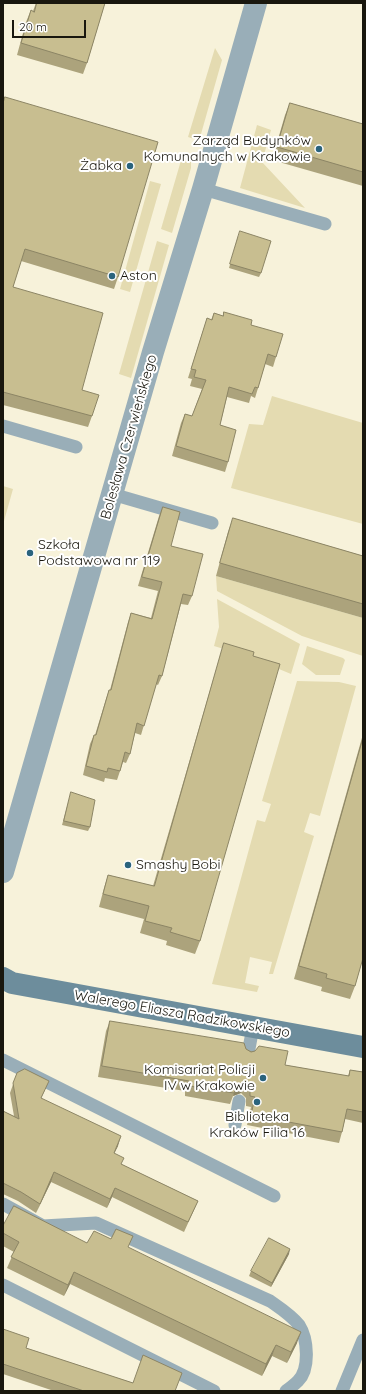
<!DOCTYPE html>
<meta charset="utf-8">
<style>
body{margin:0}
#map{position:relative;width:366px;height:1394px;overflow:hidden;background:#f7f2da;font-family:Quicksand,sans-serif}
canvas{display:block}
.frame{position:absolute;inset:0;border:4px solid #19170e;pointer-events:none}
.scale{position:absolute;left:12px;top:20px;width:74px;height:18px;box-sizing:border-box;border:2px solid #19170e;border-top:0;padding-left:5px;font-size:12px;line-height:14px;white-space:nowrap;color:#19170e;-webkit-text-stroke:3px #fff;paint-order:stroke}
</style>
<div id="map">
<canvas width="366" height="1394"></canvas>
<div class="frame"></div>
<div class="scale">20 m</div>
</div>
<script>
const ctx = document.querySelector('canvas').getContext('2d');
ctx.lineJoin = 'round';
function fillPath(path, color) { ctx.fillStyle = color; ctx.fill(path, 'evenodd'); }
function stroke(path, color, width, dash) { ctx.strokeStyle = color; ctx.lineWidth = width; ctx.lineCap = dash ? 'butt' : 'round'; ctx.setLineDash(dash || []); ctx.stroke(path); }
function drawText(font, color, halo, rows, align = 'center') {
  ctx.font = font + ' Quicksand,sans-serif'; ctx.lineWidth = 4; ctx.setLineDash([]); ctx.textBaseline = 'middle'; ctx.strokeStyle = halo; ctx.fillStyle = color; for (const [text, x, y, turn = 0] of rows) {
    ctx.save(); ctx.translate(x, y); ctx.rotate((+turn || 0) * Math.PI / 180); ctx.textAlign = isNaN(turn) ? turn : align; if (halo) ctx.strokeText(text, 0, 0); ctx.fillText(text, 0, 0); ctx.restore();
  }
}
fillPath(new Path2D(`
 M215,48L222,60L201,134L194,139L188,137Z
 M257,125L271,130L262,162L305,208L240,188Z
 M182,157L191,160V168L172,233L161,229Z
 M150,181L161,184L130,292L120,289Z
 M157,241L169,245L131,378L119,374Z
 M272,396L363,423V524L231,488L249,424L263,425Z
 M3,486L13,489L4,521H3Z
 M216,576L363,618V656L302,636L217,591Z
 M217,599L300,644L291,674L250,657L214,646L219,627Z
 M307,646L343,658L345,660L340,675H316L302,664Z
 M297,681L339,682L356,686L320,816L310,813L304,832L314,836L273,974H269L272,962L250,957L245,983L259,986L257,992L212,984L257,820L265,822L271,804L262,801Z`), '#e4dbb1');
stroke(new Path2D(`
 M203,189L325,224
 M3,426L76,447
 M112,494L212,523
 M248,1054L253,1027
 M3,1060L274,1196
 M235,1125L239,1101
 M3,1204L43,1226L96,1223L270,1301C280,1308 291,1315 299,1325C308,1339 310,1369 298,1381C294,1385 290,1388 286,1391
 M3,1285L214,1391
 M342,1391L363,1340`), '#99aeb8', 13);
stroke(new Path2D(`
 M3,872L153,352L203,189L256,3`), '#99aeb8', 22);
stroke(new Path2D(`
 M3,978L12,983L363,1047`), '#6d8d9c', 22);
fillPath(new Path2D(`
 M36,3H105L87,63L83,74L17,55L26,22L31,10L33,11Z
 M5,97L118,277L114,289L21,261L13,287L82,390L92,416L88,427L3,405V103Z
 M290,103L363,124V186L272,160L285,115Z
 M238,236L261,273L259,277L229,268Z
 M214,313L251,325L276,357L273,367L265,364L258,388L255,398L251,396L249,403L227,397L220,425L228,462L225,472L172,456L181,423L185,414L192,416L202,389L190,386L192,379L188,378L207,318L211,320Z
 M163,507L171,546L192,596L188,605L181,604L162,676L158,685L156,684L141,735L135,733L130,754L126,763L123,762L117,780L105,778L104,782L83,775L90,744L94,735H95L106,699L109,690H110L128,622L131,613L151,618L158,591L138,586L159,516Z
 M233,518L363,556V618L216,576L228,532Z
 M224,643L200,941L195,954L166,945L167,941L140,933L144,919L99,907L104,888L108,875L153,886L220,656Z
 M363,734V958L355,986L350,999L321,991L322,987L294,979Z
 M71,792L90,827L88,831L62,825Z
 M110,1021L246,1049L285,1065L348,1076L350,1070L363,1072V1123L345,1119L342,1132L339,1143L247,1125L251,1107L246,1106V1098L241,1093L233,1096L230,1104L185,1096V1091L98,1077L106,1031Z
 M17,1073L45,1090L41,1098L118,1146L114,1153L121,1164L198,1201L194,1210L184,1232L112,1197L107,1208L51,1182L36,1213L18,1201L3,1194V1111L14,1116L10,1093Z
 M3,1226L87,1243L129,1248L297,1343L287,1363L272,1356L262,1376L70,1284L64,1296L7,1268L14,1252L3,1246Z
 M289,1254L271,1287L249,1276L251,1271Z
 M3,1329L26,1348L133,1383L175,1391H54L3,1374Z`), '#aca37c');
fillPath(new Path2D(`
 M244,1083L241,1093L233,1096L237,1085Z
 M121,1136L118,1146L110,1162L114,1153Z
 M54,1172L51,1182L36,1213L40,1204Z
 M115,1188L112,1197L107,1208L110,1199Z
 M290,1249L289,1254L271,1287L272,1283Z
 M74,1272L70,1284L64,1296L68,1285Z
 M301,1332L297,1343L287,1363L291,1352Z
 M276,1345L272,1356L262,1376L266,1364Z`), '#8c8565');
const building = new Path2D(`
 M37,3H105L87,63L21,43L31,10L34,12Z
 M5,97L158,142L118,277L25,249L13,287L103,313L82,390L99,395L92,416L3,392V104Z
 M290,103L363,124V172L277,147Z
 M240,231L271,241L261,273L230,264Z
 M224,312L252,320L251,325L283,334L276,357L268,354L258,388L255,387L252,394L229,387L220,425L236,430L228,462L176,446L185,414L192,416L206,380L194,377L196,370L191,369L207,318L212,320L214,313L223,316Z
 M163,507L180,512L171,546L203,554L192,596L183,594L162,676L159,675L144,726L137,723L130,754L125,752L120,771L108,768L107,772L86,766L94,735H96L109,690H111L131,613L152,619L162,582L142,577Z
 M233,518L363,556V604L220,563Z
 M224,643L254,652L253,656L280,664L200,941L170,932L172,928L145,921L149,906L103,894L108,875L154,886Z
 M363,738V958L355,986L326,978L327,974L299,966Z
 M71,792L95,800L90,827L64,821Z
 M110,1021L244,1043L246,1049L251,1052L255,1051L259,1046L288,1051L285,1065L349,1076L350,1070L363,1072V1112L347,1109L342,1132L251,1115L255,1097L250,1096V1087L244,1083L237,1085L234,1093L189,1086V1081L102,1066Z
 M25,1069L49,1081L41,1098L121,1136L114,1153L124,1158L121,1164L198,1201L188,1222L115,1188L110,1199L54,1172L40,1204L21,1192L3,1183V1111L19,1119L13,1083L17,1073Z
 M14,1206L87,1243L94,1231L111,1239L116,1229L133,1236L128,1247L301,1332L291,1352L276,1345L266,1364L74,1272L68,1285L11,1257L19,1242L3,1233V1226Z
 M269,1238L290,1249L272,1283L251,1271Z
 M3,1329L29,1338L26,1348L133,1383L143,1355L182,1373L175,1391H84L3,1364Z`);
fillPath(building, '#c8be90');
stroke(building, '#8c8565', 1);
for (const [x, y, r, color] of [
 [319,149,4,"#2a637d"],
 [130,166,4,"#2a637d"],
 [112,276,4,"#2a637d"],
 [30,553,4,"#2a637d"],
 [128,865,4,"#2a637d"],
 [263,1078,4,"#2a637d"],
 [257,1102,4,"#2a637d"]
]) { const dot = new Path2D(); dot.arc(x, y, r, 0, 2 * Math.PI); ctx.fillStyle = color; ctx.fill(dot); stroke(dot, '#fff', 1.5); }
drawText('14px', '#19170e', '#fff', [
 ["Zarząd Budynków",311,141],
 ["Komunalnych w Krakowie",311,157],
 ["Żabka",122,166],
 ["Aston",120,276,"left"],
 ["Szkoła",38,545,"left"],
 ["Podstawowa nr 119",38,561,"left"],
 ["Smashy Bobi",136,865,"left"],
 ["Komisariat Policji",255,1070],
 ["IV w Krakowie",255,1086],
 ["Biblioteka",257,1117,"center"],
 ["Kraków Filia 16",257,1133,"center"]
], 'right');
drawText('14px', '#19170e', '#fff', [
 ["Bolesława Czerwieńskiego",129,437,-74],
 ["Walerego Eliasza Radzikowskiego",182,1014,10]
]);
</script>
